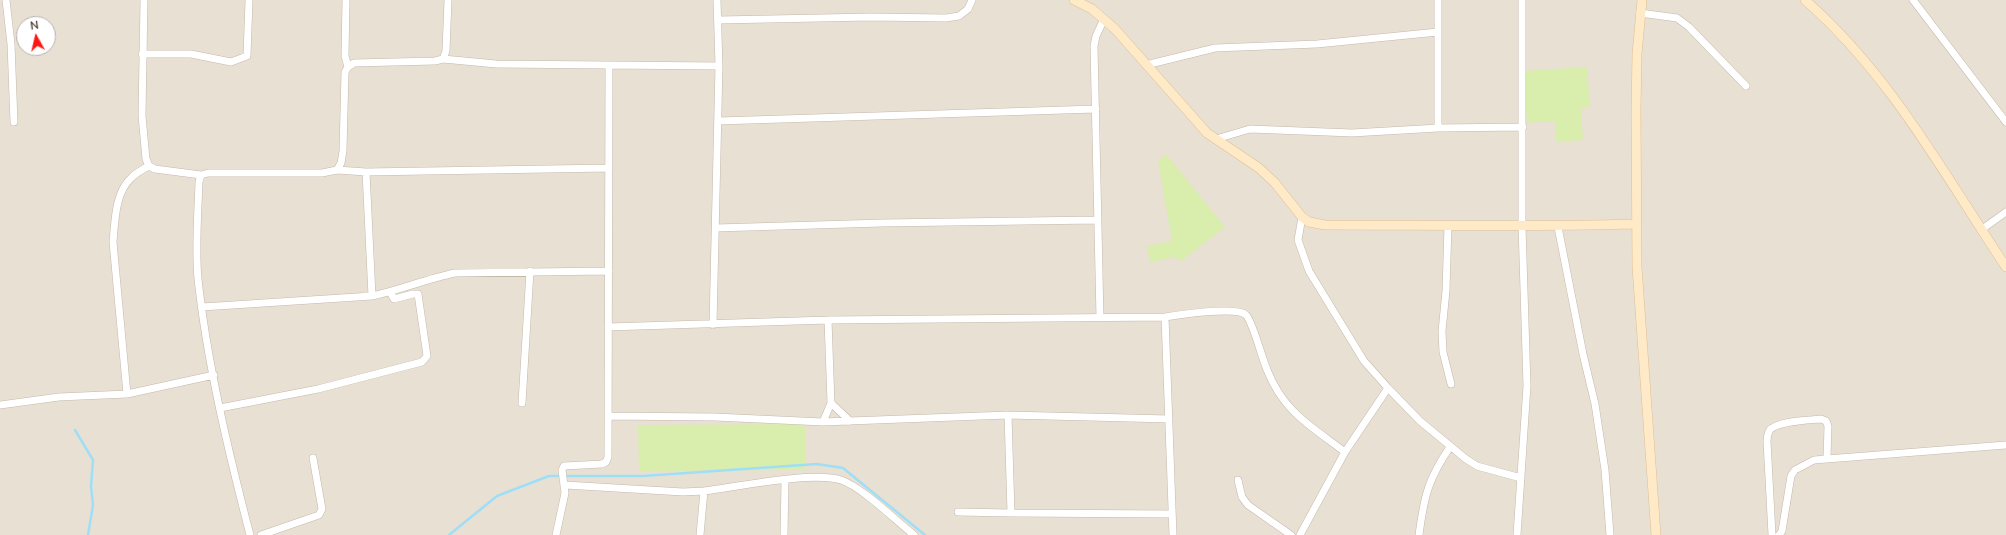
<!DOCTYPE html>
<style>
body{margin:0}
#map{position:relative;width:2006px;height:535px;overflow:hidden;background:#f5efe7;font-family:Mulish,sans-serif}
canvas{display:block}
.north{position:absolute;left:16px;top:16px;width:40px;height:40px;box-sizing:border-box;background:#fff;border:1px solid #b6b2ae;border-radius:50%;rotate:352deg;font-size:11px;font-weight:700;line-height:16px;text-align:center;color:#493e35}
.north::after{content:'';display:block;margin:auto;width:14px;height:18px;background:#ff1614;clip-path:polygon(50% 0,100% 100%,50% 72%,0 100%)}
</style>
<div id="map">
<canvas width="2006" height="535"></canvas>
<div class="north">N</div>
</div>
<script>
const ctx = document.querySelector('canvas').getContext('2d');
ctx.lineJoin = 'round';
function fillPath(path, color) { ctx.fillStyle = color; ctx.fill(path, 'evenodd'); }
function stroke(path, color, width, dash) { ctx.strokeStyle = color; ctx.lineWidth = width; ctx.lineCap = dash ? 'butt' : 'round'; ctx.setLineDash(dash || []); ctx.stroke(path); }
fillPath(new Path2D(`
 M0,0H2006V535H0ZM24,24H48V48H24Z`), '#e9e0d4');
fillPath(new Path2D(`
 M1587,67L1590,107H1581L1583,140L1556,142L1555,121L1527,123L1524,71Z
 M1166,154L1225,227L1180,262L1176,257L1150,262L1147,246L1172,241L1158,161Z
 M805,424V470L639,471L638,425Z`), '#d9edac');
stroke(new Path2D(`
 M75,430L93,460L91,486L93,505L88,535
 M449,535L497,496L549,476H643L817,464L843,468L925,535`), '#9edff7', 2.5);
const street = new Path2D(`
 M6,0L11,44L14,122
 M144,0L142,116L146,159L149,166L155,169L201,175
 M346,0L345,56L348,67
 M1913,0L2006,122
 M1640,13L1677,18L1689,27L1746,86
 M719,20L871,17L946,18L959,16L968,9L972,0
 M142,54H191L231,62L247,56L249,0
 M443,59L496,64L719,66L717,0
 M1146,65L1215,48L1317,44L1438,32
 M719,121L1096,109
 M1438,128V0
 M1216,139L1250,129L1352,133L1438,128L1523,127
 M337,170L366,172L609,168
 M366,172L372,296
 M1302,217L1298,240L1309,271L1364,361L1388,388L1420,421L1466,459L1477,466L1521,478
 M1448,225L1446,291L1442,331L1443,352L1451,384
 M1558,227L1583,354L1595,404L1605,470L1610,535
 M716,228L882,223L1098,220
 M1981,230L2006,212
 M202,307L372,296C400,290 426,279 455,273L609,271
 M1165,317L1173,535
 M1100,318L1094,46L1096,36L1104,19
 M713,325L719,66
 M608,327L828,320L1165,317C1178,315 1237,306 1246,315C1254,324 1262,360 1268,372C1284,412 1312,427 1345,452
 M127,394L113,242C115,221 115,193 131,178C136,173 143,169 149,166
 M522,403L530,271
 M831,403L850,421
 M0,405L59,397L127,394L214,375
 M220,408L318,389L422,362L427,356L418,294H413L394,299L390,292
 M1008,415L1011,513L1172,514
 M608,416L715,417L823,422L1008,415L1169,419
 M823,422L831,403L828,320
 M1238,480L1242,497L1248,505L1291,535
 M565,485L683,492L704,491L700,535
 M704,491C736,487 812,471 841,480C862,487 895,520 914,535
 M958,512L1011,513
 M250,535C229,454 207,363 198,279C195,247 198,214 199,182L201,175L208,173H322L337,170L341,163L343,151L345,72L348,67L354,63L435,61L443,59L446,51L448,0
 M261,535L319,515L322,509L313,458
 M556,535L565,493L562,470L564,466L602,464L606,462L608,457L609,66
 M784,535L785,480
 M1300,535L1345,452L1388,388
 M1419,535C1424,497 1428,479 1450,447
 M1517,535L1527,386L1522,226V0
 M1772,535L1767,441C1767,438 1768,434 1769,431C1776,421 1809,420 1821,419L1826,421L1828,426L1827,458
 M1779,535L1782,531L1791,476L1795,470L1814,460L2006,445`);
const secondary = new Path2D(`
 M1074,0L1092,9L1115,29L1207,133L1259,168L1275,183L1302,217L1309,222L1325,225C1429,225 1533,227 1636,224
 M1642,0L1637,54L1636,111L1637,267L1656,535
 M1805,0C1890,74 1944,174 2006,267`);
stroke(street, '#c4b8ab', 8);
stroke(secondary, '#dcbf94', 10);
stroke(street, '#fff', 7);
stroke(secondary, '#ffeac7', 9);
</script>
